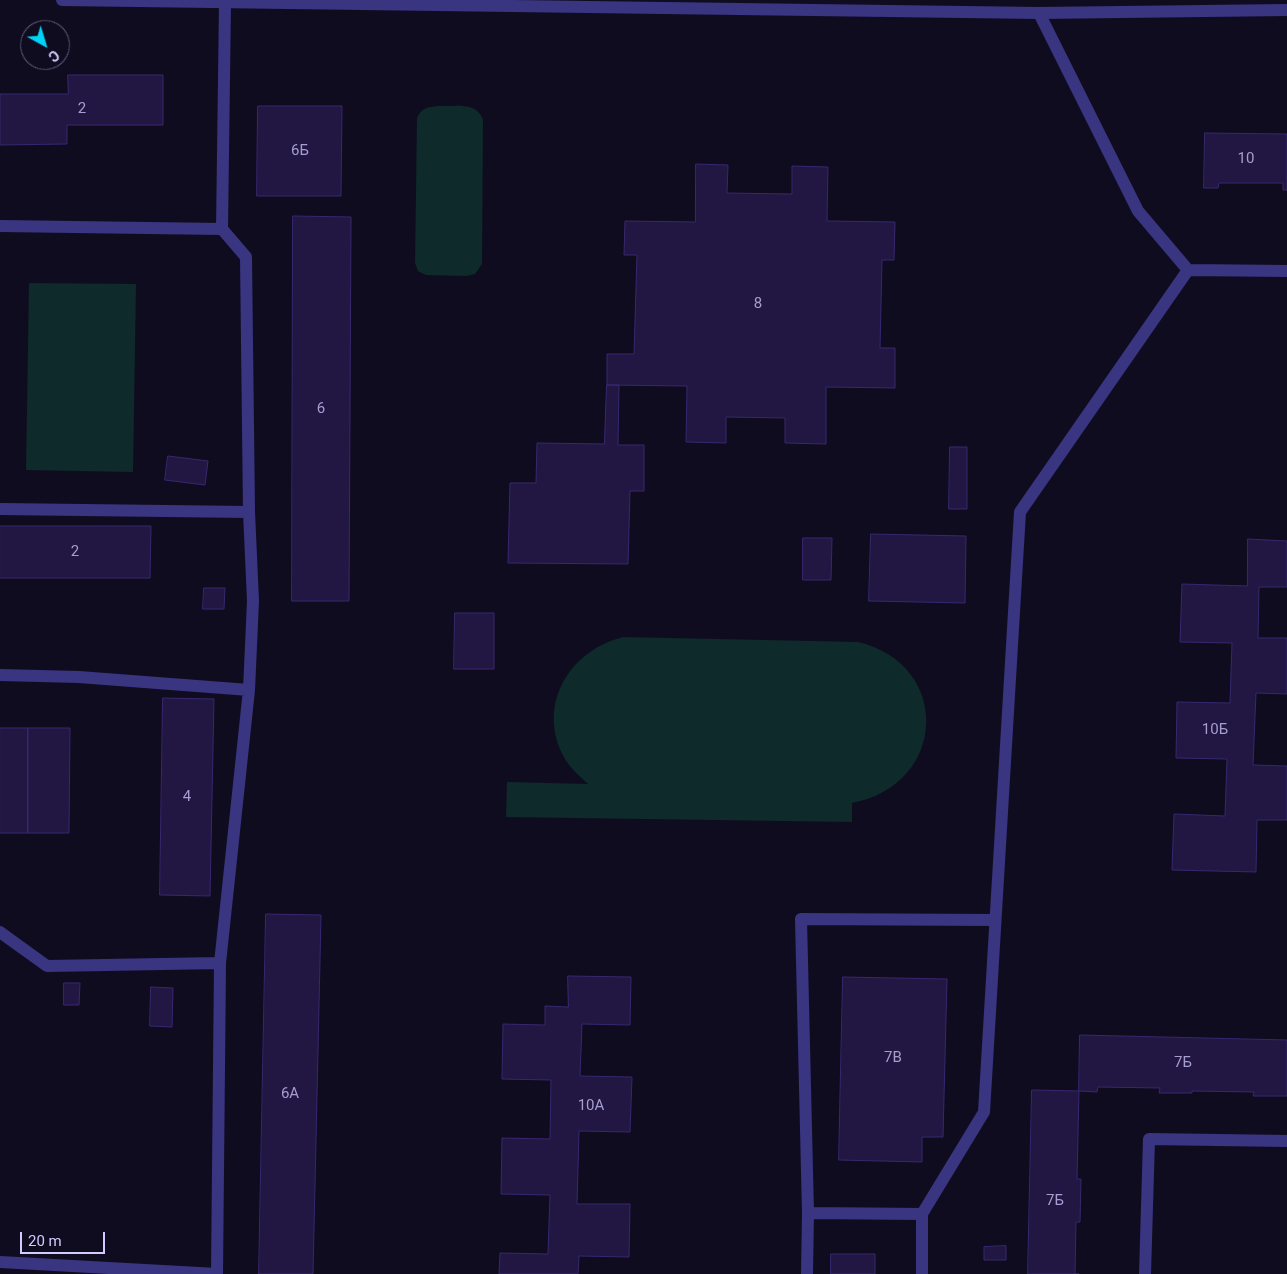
<!DOCTYPE html>
<meta charset="utf-8">
<style>
body{margin:0}
#map{position:relative;width:1287px;height:1274px;overflow:hidden;background:#100c20;font-family:Roboto,sans-serif}
canvas{display:block}
.north{position:absolute;left:20px;top:20px;width:50px;height:50px;box-sizing:border-box;background:#100c20;border:1px solid #5e5879;border-radius:50%;rotate:141deg;font-size:14px;font-weight:700;line-height:20px;text-align:center;color:#d2cbff}
.north::after{content:'';display:block;margin:auto;width:18px;height:22px;background:#00d4f6;clip-path:polygon(50% 0,100% 100%,50% 72%,0 100%)}
.scale{position:absolute;left:20px;top:1232px;width:85px;height:22px;box-sizing:border-box;border:2px solid #d2cbff;border-top:0;padding-left:6px;font-size:15px;line-height:18px;white-space:nowrap;color:#d2cbff;-webkit-text-stroke:4px #100c20;paint-order:stroke}
</style>
<div id="map">
<canvas width="1287" height="1274"></canvas>
<div class="north">С</div>
<div class="scale">20 m</div>
</div>
<script>
const ctx = document.querySelector('canvas').getContext('2d');
ctx.lineJoin = 'round';
function fillPath(path, color) { ctx.fillStyle = color; ctx.fill(path, 'evenodd'); }
function stroke(path, color, width, dash) { ctx.strokeStyle = color; ctx.lineWidth = width; ctx.lineCap = dash ? 'butt' : 'round'; ctx.setLineDash(dash || []); ctx.stroke(path); }
function drawText(font, color, halo, rows, align = 'center') {
  ctx.font = font + ' Roboto,sans-serif'; ctx.lineWidth = 4; ctx.setLineDash([]); ctx.textBaseline = 'middle'; ctx.strokeStyle = halo; ctx.fillStyle = color; for (const [text, x, y, turn = 0] of rows) {
    ctx.save(); ctx.translate(x, y); ctx.rotate((+turn || 0) * Math.PI / 180); ctx.textAlign = isNaN(turn) ? turn : align; if (halo) ctx.strokeText(text, 0, 0); ctx.fillText(text, 0, 0); ctx.restore();
  }
}
fillPath(new Path2D(`
 M438,106C454,107 477,101 483,120L482,264L475,274L466,276L426,275L418,271L415,263L417,118C421,108 428,107 438,106Z
 M29,283L136,284L133,472L26,470Z
 M624,637L858,642C952,664 948,785 852,803V822L506,817L507,782L588,784C581,777 573,771 567,762C534,710 567,650 624,637Z`), '#0e2a2a');
const building = new Path2D(`
 M68,75H163V125H67V144L0,145V94H68Z
 M258,106H342L341,196H257Z
 M1205,133L1287,134V190H1283V183H1219L1218,188H1204Z
 M696,164L728,165L727,193L792,194V166L828,167L827,221L895,222L894,260H882L880,348H895V388L826,387V444L785,443V418L726,417V443L686,442L687,386L607,385V354H634L637,255H624L625,221L695,222Z
 M293,216L351,217L349,601H292Z
 M607,385H619L618,445H644V491H630L628,564L508,563L510,483H536L537,443L604,444Z
 M950,447H967V509H949Z
 M168,456L208,461L205,485L165,480Z
 M0,526H151L150,578H0Z
 M871,534L966,536L965,603L869,601Z
 M803,538H832L831,580H803Z
 M1248,539L1287,541V587H1259L1258,638H1287V694L1256,693L1253,765L1287,766V820H1257L1256,872L1172,870L1174,814L1225,816L1227,759L1176,758L1177,702L1230,703L1232,643L1180,642L1182,584L1247,586Z
 M204,588H225L224,609H203Z
 M455,613H494V669H454Z
 M163,698L214,699L210,896L160,895Z
 M0,728H28V833H0Z
 M28,728H70L69,833H28Z
 M266,914L321,915L313,1274H259Z
 M568,976L631,977L630,1025L582,1024L580,1076L632,1077L630,1132L579,1131L577,1204H630L629,1257L579,1256L578,1274H499L500,1253L548,1254L550,1195L501,1194L502,1138L550,1139L551,1080L502,1079L503,1024L545,1025V1006L568,1007Z
 M843,977L947,979L943,1137H922V1162L839,1160Z
 M64,983H80L79,1005H64Z
 M151,987L173,988L172,1027L150,1026Z
 M1080,1035L1287,1040V1096H1253L1254,1092L1192,1091V1093H1159L1160,1088L1098,1087L1097,1092L1079,1091Z
 M1032,1090L1079,1091L1077,1179H1081L1080,1222H1076L1075,1274H1079H1028Z
 M1006,1246V1260H984V1247Z
 M831,1254H875V1274H831Z`);
fillPath(building, '#211742');
stroke(building, '#38286f', 1);
stroke(new Path2D(`
 M1039,13L1138,211L1188,270L1287,271
 M0,226L222,229
 M0,509L249,512
 M0,675L79,677L249,690
 M0,932L47,966L220,963
 M808,1213L801,919L995,920
 M0,1262L217,1274
 M217,1274L220,963L249,690L253,601L249,512L246,257L222,229L225,3
 M807,1274L808,1213L922,1214
 M922,1274V1214L984,1112L1020,512L1188,270
 M1145,1274L1149,1139L1287,1141`), '#3a3581', 12);
stroke(new Path2D(`
 M62,0L1039,13L1287,10`), '#3a3581', 12);
drawText('15px', '#a69ed0', null, [
 ["2",82,109],
 ["6Б",300,151],
 ["10",1246,159],
 ["8",758,304],
 ["6",321,409],
 ["2",75,552],
 ["10Б",1215,730],
 ["4",187,797],
 ["7В",893,1058],
 ["7Б",1183,1063],
 ["6А",290,1094],
 ["10А",591,1106],
 ["7Б",1055,1201]
]);
</script>
